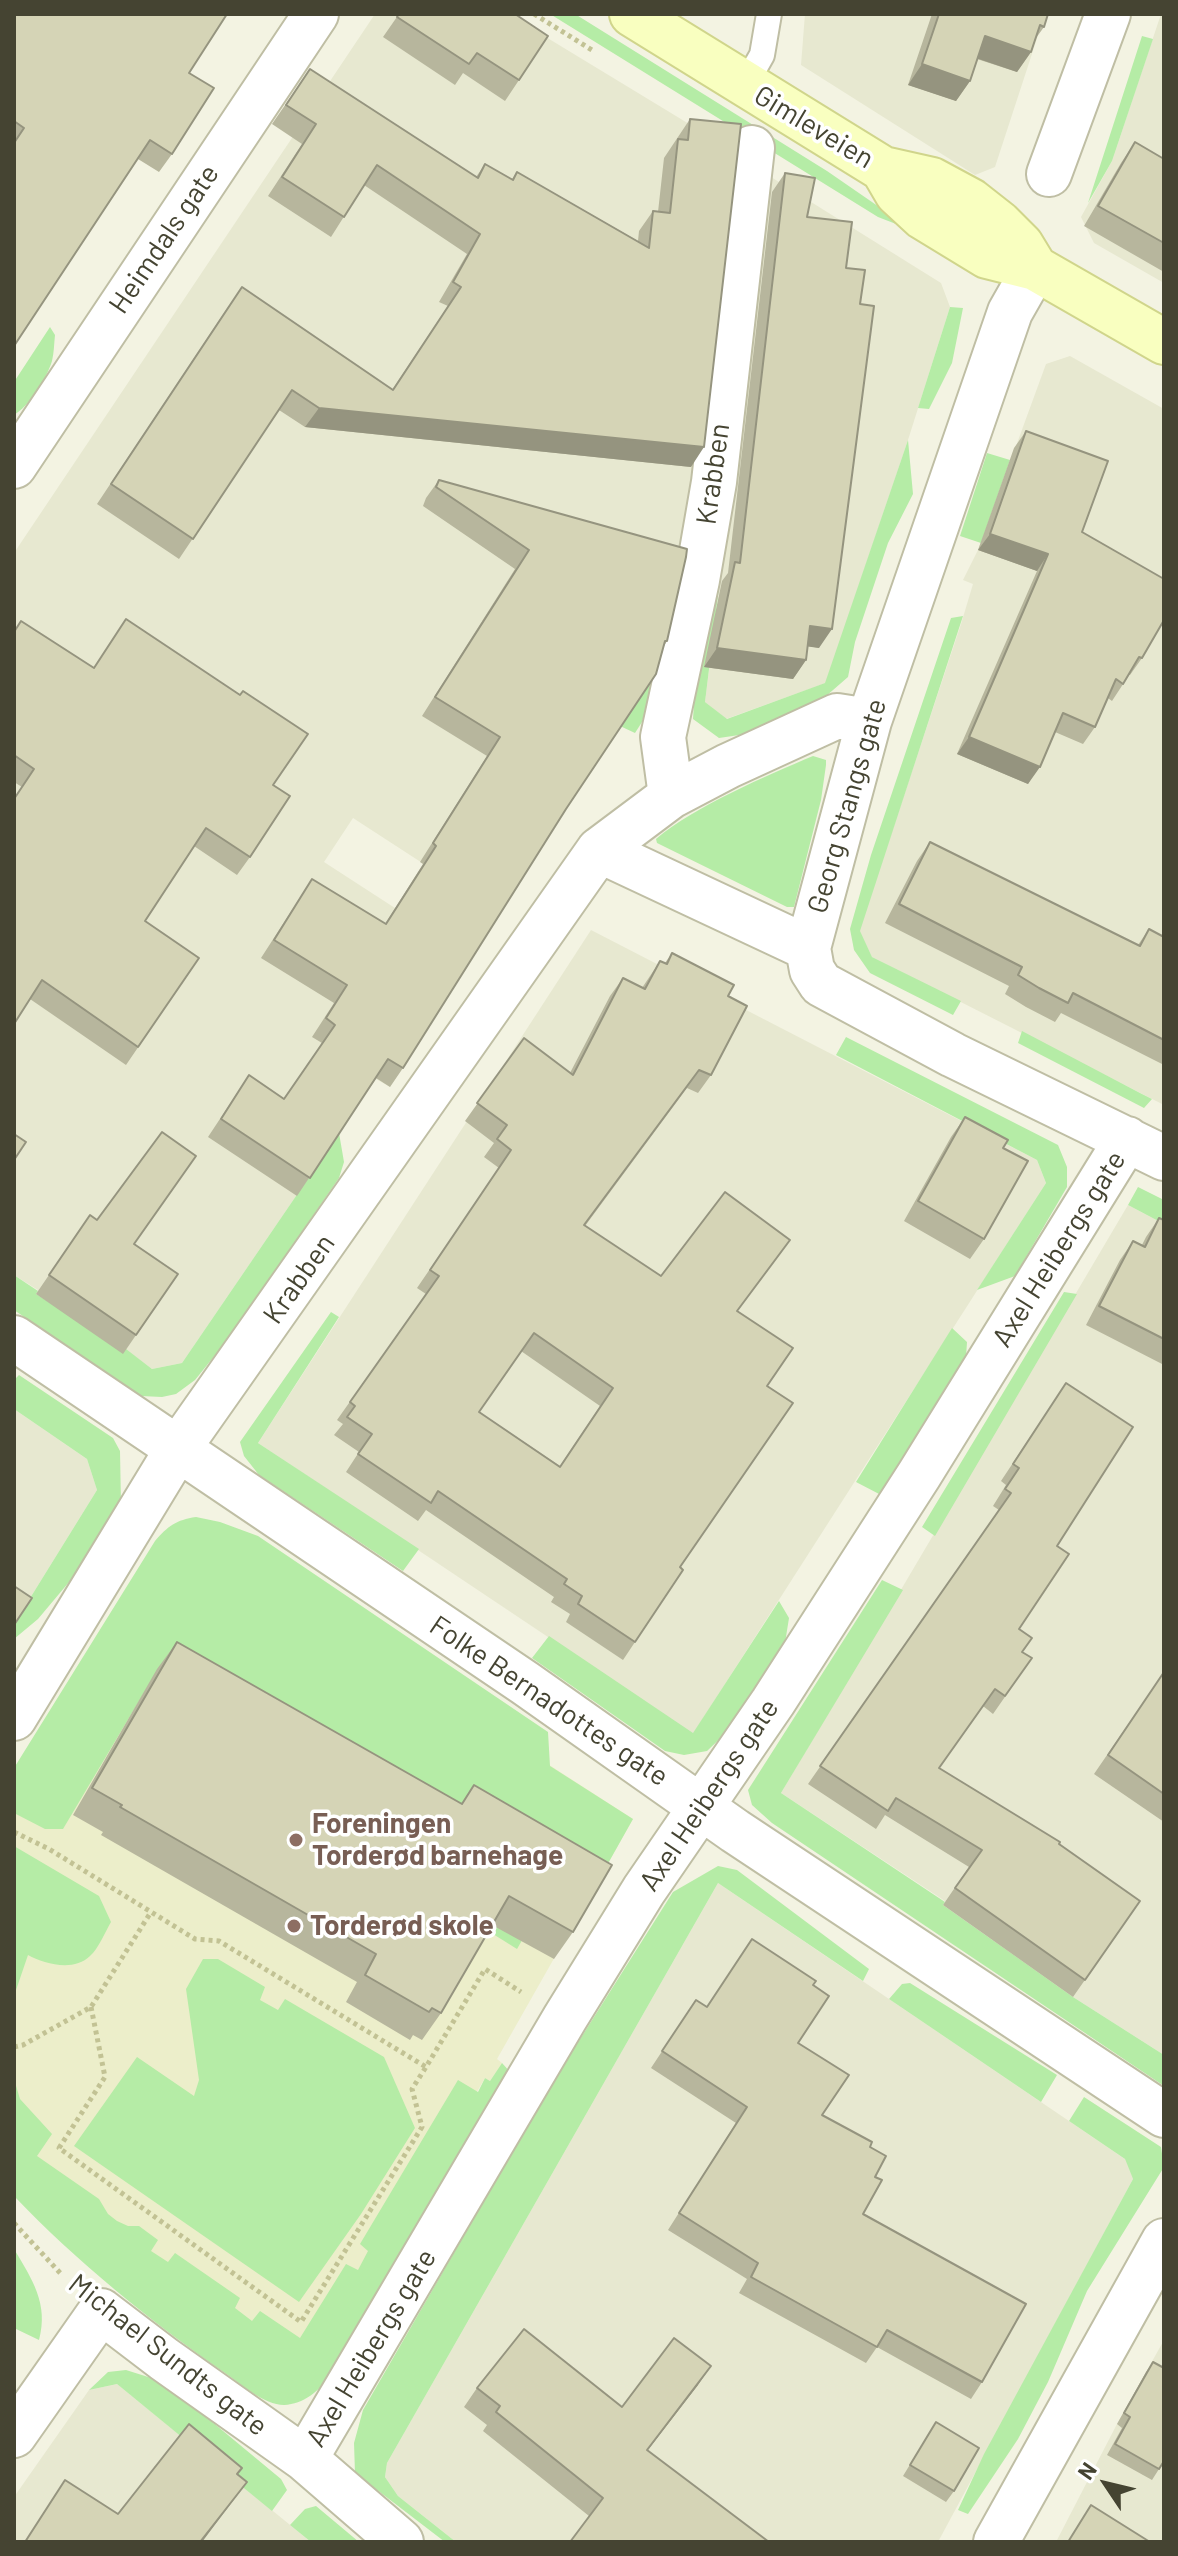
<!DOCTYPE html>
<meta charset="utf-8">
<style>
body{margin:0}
#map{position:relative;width:1178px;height:2556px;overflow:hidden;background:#f3f3e2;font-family:Barlow,sans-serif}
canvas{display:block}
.frame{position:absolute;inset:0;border:16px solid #454432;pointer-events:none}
.north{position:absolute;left:1066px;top:2444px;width:80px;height:80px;-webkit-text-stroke:6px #fff;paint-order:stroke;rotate:305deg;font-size:22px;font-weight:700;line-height:32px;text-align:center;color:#454432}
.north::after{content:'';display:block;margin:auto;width:28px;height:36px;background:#454432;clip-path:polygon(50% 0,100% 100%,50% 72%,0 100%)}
</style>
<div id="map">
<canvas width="1178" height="2556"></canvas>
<div class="frame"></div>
<div class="north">N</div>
</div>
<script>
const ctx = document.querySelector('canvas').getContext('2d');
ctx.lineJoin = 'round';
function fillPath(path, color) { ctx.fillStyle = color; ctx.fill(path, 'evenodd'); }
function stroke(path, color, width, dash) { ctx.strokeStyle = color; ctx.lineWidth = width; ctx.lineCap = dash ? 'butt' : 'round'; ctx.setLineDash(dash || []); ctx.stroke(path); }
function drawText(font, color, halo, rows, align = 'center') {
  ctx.font = font + ' Barlow,sans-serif'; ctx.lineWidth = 7; ctx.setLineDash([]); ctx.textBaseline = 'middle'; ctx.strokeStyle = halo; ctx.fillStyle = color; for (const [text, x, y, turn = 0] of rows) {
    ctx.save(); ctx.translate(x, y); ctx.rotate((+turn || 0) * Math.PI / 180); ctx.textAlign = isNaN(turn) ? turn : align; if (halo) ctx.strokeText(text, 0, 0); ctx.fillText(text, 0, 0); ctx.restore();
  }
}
fillPath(new Path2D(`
 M375,14H508L699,130L702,468L693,467L687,531L645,685L450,881L353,818L324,862L469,956V964L390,1087L376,1079L182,1363L152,1369L126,1350L36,1294L38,1290L14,1275V553Z
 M805,14H1045L995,167L975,175L801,65Z
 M1161,14H1164V283L1094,243L1081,217L1112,161Z
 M771,177L941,283L950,307L908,440L826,683L726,719L705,702Z
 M1070,356L1164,409V1105L872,957L859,931L961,624L973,584L963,580L978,550L1046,364Z
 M591,930L1037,1160L1046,1183L693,1734L258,1443Z
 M1128,1205L1164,1224V2055L1073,1997L1003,1949L945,1901L781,1793Z
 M14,1409L87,1459L97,1490L14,1624Z
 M718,1883L1125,2159L1133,2179L938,2542H456L398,2496L385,2477L387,2463Z
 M1164,2340V2542H1056L1117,2424Z
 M117,2384L311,2542H14V2497L89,2390Z`), '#e7e8d0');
fillPath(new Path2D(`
 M177,1542L393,1664L633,1819L497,2059L502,2063L490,2081L485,2078L308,2380L14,2164V1809Z`), '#eceeca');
fillPath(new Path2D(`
 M550,14H575L827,171L914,231L878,217Z
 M1142,36L1153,39L1112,161L1088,203Z
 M950,307L963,308L952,363L929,409L918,408Z
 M50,327L55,335C54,344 54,353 52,361C47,378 29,406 14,415V382Z
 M747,360L705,702L727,719L825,683L908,440L913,494L888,543L855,642L848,677L825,697L771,725L746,734L719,738L693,719L695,688Z
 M987,453L1010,460L981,543L960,536Z
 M681,578L642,722L635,733L620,726Z
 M963,616L860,931L872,957L961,1001L953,1015L870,973L854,950L850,929L871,855L951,618Z
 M813,756L826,760V765L821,800L794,907H787L657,843L656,839C695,806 766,776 813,756Z
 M1022,1031L1140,1093L1152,1099L1144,1108L1018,1043Z
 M846,1037L1058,1145L1067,1167V1187L1015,1276L977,1290L1046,1183L1037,1160L836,1055Z
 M339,1133L344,1162L339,1178L228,1339L195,1380L176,1394L162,1397L141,1396L14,1310V1275L38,1291L36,1294L126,1349L152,1369L182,1363Z
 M1138,1187L1164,1200V1224L1128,1205Z
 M1064,1292L1077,1294L935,1536L922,1527Z
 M331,1312L339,1317L258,1443L419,1549L403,1571L259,1475L244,1456L240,1442Z
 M952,1328L967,1342L966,1357L881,1495L856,1482Z
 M19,1375L113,1438L120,1451L121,1505L85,1563L38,1619L14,1639V1624L97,1490L87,1459L14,1409V1380Z
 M196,1517L220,1522L258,1536L548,1732L550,1766L633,1819L592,1892L560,1874L517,1949L477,1924L158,1669L63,1829H45L14,1813V1768L155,1541C168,1526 176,1520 196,1517Z
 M882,1580L903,1590L781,1793L945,1902L943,1905L1073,1997L1164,2055V2086L772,1823L752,1805L748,1790Z
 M779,1601L789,1618L785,1643L730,1729L707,1751L684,1755L665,1751L532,1658L549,1636L693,1733Z
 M14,1846L99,1896L111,1922C105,1932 99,1948 90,1956C74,1972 44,1964 28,1955L14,1996Z
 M718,1866L737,1870L869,1969L863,1981L718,1883L387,2463L385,2477L398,2496L456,2542H445L355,2473L354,2443L363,2410L551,2085L673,1892Z
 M203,1959H218L265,1987L260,2000L278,2010L285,1999L384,2057L415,2128L361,2214L299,2302L74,2146L137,2057L194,2096L199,2080L186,1989Z
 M910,1983L1057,2075L1041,2102L889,1999L902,1984Z
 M502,2063L511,2073L330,2377C318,2391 304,2404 284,2405C264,2405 241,2384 225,2373C150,2321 77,2262 14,2196V2079L20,2099L52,2134L37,2156L99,2199L108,2214L117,2221L128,2226H139L158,2240L151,2251L168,2262L175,2253L240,2298L235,2308L252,2321L260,2311L300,2338L346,2264L358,2270L368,2251L360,2244L458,2080L478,2092L485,2078L490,2081Z
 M1084,2097L1161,2147L1164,2167L1087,2291L1048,2382L1018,2439L968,2514L958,2510L984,2454L1133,2179L1125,2159L1069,2121Z
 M14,2249C32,2279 49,2304 39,2340L14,2328Z
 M126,2370L164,2382L281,2479L287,2490L272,2511L117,2384L89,2390L108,2372Z
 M316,2506L359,2542H311L290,2525L305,2509Z`), '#b5eca6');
const lane = new Path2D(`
 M745,85L762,55L769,14`);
const street = new Path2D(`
 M1049,174L1108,14
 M1035,268L1010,312L869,721L808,948L812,970L821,984L953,1055L1164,1158
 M14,466L316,14
 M671,796L663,737L697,580L714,482L752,148
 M599,850L808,948
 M14,1338L525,1683L735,1831L1164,2115
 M14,1718L177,1450L599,850L671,796L728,766L837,716L869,721
 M14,2435L101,2311L164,2359L305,2459L401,2542
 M305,2459L565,2018L644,1890L773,1702L919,1475L1127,1139
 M996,2542L1164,2241`);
const secondary = new Path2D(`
 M632,14L883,169L932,180L971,201L999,223L1021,245L1035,268
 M883,169L897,193L923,217L987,256L1035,268L1164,342`);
stroke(lane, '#bfbea4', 28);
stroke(street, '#bfbea4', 48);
stroke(secondary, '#d0d58b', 48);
stroke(new Path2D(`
 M534,14L592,50
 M14,1832L49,1849L195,1939L219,1941L426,2067L485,1969L521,1992
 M91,2007L105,2077L59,2148L301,2322L422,2127L412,2089L426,2067
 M14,2047L23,2045L91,2007L151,1912
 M14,2223L62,2275`), '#c2c294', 5, [4, 4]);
stroke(lane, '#fff', 24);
stroke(street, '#fff', 44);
stroke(secondary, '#f9ffc0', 44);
fillPath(new Path2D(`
 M14,14L189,73L172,154L159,172L138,159L14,346Z
 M399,14H515L519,80L505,101L463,73L455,85L383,37Z
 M932,14H1048L1044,27L1036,38L1031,52L1017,72L977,59L970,81L956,101L908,85Z
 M310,69L476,177L485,164L512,179L517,172L638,241L639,231L653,211L658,212L664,158L690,119L691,467L305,427L279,410L179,559L97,504L228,307L392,390L448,306L439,302L467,254L364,185L331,237L268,196L302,144L272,124Z
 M1135,142L1164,159V272L1084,226L1121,163Z
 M785,173L807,217L846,268L860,304L819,648L808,646L806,660L793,679L704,667L722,581L728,573L772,192Z
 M1026,431L1082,532L1142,658L1130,675H1129L1112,701L1108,698L1095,727L1083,744L1055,732L1028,784L957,754L1037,571L978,550L1014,448Z
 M439,480L667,641L566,809L403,1068L390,1087L376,1078L297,1196L208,1137L249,1075L284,1099L322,1043L312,1037L334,1003L261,958L312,879L385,924L423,864L420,862L487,756L422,716L515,569L423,506L426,498Z
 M14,631L273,785L250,857L237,875L194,846L145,921L199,958L126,1065L30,999L22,787L14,782Z
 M930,842L1138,945L1149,929L1164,937V1065L1061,1013L1055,1022L1026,1007L1005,994L1009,986L885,923L917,861Z
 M672,953L728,996L711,1075L698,1093L687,1088L585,1226L661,1276L790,1240L737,1311L767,1386L680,1567L683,1570L623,1660L566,1622L570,1614L551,1602L554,1597L426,1510L418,1521L346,1472L359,1452L334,1435L343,1424L337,1420L426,1294L417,1288L499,1168L484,1157L494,1143L465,1121L524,1038L570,1073L610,996L623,978L642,988L660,961L665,963ZM521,1351L600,1406L560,1466L479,1412Z
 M965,1117L1003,1148L984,1239L970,1259L904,1221L951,1137Z
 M90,1215L178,1274L123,1354L36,1294Z
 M1159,1218L1164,1220V1365L1086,1325L1120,1260L1133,1241L1142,1245L1146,1237Z
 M1066,1383L1057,1546L1019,1629L1022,1652L1032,1658L993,1714L983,1706L939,1768L1059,1844L1140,1901L1073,1997L943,1905L969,1867L885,1815L876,1829L808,1784L999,1510L993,1506L1006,1485L1001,1481Z
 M177,1642L461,1804L474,1785L573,1932L554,1959L492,1925L441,2013L422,2040L413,2035L410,2040L346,2002L357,1982L101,1835L103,1832L73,1815L157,1669Z
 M1164,1672V1822L1094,1774Z
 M813,1985L798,2043L822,2115L870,2147L875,2177L863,2214L982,2382L971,2399L877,2347L866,2363L739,2293L747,2279L668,2230L736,2123L651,2068L696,2000L706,2007Z
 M1153,2362L1159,2469L1152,2480L1107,2455L1122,2428L1117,2424L1146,2372Z
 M698,2385L647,2451L589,2516L483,2431L487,2425L464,2407L477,2388L622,2407Z
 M936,2422L954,2491L946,2502L903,2476Z`), '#b7b69d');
fillPath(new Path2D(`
 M985,36L1031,52L1017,72L970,56Z
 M922,64L970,81L956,101L908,85Z
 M319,408L704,447L691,467L305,427Z
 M990,534L1048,554L1037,571L978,550Z
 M810,626L832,629L819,648L797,645Z
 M717,648L806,660L793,679L704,667Z
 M969,737L1040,767L1028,784L957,754Z
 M711,2366L698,2385L633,2469L647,2450Z
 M247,2482L202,2542H200Z`), '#95947f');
const building = new Path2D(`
 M14,14H227L189,73L214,88L172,154L150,140L14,346V198L15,196H14V143L24,128L14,121Z
 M399,14H515L548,36L519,80L477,53L469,64L397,17Z
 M939,14H1048L1044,27L1040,25L1031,52L985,36L970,81L922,64Z
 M310,69L478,178L485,164L513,180L517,172L649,248L653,211L670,213L678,139L688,140L690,119L741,124L704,447L319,408L292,390L193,539L111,484L242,287L393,390L461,287L453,282L480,234L377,165L344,217L282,177L316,124L286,105Z
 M1135,142L1164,159V243L1098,206Z
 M785,173L815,178L807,217L852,222L846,268L865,270L860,304L874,306L832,629L810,626L806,660L717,648L735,562L740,563Z
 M1026,431L1108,461L1082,532L1164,579V620L1142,658L1139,657L1123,684L1116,679L1095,727L1063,713L1040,767L969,737L1048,554L990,534Z
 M439,480L687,549L686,557L667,641H665L656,674L566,809L403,1068L388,1059L310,1178L221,1119L249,1075L284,1099L335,1025L326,1018L347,985L274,940L312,879L386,924L436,846L433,843L500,737L435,697L529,550L436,487Z
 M126,619L240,695L243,691L308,734L273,785L290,796L250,857L206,828L145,921L199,958L138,1047L42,980L14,1024V799L34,769L14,755V632L21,621L94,668Z
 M930,842L1140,946L1149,929L1164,937V1040L1073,993L1068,1003L1039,988L1018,975L1022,967L899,904Z
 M672,953L734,985L728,996L747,1006L711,1075L699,1070L584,1225L661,1276L725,1192L790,1240L737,1311L793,1348L767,1386L793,1403L680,1567L683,1570L635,1642L578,1604L582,1596L564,1584L567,1579L438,1491L431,1503L358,1454L372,1434L347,1417L355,1406L350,1402L439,1276L430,1270L511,1150L497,1139L507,1125L477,1103L524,1038L573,1075L623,978L645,989L660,961L667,964ZM534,1333L613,1388L560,1467L479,1412Z
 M965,1117L1008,1140L1003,1148L1028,1161L984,1239L918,1201Z
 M162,1132L196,1156L134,1244L178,1274L136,1335L49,1275L90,1215L97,1220Z
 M14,1134L26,1142L14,1160Z
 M1159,1218L1164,1220V1339L1099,1306L1133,1241L1145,1247Z
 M1066,1383L1133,1427L1057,1546L1069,1554L1019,1629L1032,1638L1022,1652L1032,1658L1005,1696L995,1689L939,1768L1060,1842L1059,1844L1140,1901L1085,1980L955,1888L982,1850L896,1798L888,1811L820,1766L1011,1493L1005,1489L1019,1468L1013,1464Z
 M14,1586L32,1598L14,1625Z
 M177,1642L462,1804L474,1785L612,1865L573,1932L509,1896L441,2013L432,2008L429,2012L365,1975L376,1954L120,1807L122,1805L92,1788Z
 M1164,1672V1794L1108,1755Z
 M752,1939L816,1981L813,1985L829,1996L798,2043L849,2075L822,2115L872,2142L870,2147L886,2156L875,2177L882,2180L863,2214L1026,2304L982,2382L887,2330L877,2347L751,2277L758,2263L679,2213L747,2107L662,2051L696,2000L707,2007Z
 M524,2329L622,2407L674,2338L711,2366L647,2450L769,2542H570L603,2498L496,2412L500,2406L477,2388Z
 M1153,2362L1164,2368V2461L1159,2469L1115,2444L1130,2417L1124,2413Z
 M936,2422L979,2448L954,2491L910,2465Z
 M189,2424L242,2468L237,2474L247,2482L200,2542H25L65,2480L118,2514Z
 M1091,2505L1150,2542H1068Z`);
fillPath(building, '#d5d4b6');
stroke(building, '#95947f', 2);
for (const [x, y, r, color] of [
 [296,1840,8,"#8d6e63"],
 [294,1926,8,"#8d6e63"]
]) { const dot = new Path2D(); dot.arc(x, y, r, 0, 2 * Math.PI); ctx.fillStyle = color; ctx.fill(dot); stroke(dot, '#fff', 3); }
drawText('28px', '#454432', '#fff', [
 ["Gimleveien",814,127,31],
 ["Heimdals gate",164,239,-56],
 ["Krabben",713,474,-82],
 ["Georg Stangs gate",847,806,-74],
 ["Axel Heibergs gate",1059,1249,-58],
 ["Krabben",299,1279,-55],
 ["Folke Bernadottes gate",549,1701,34],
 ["Axel Heibergs gate",709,1795,-56],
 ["Axel Heibergs gate",371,2348,-59],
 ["Michael Sundts gate",168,2355,38]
]);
drawText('bold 28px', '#785e54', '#fff', [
 ["Foreningen",312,1824],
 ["Torderød barnehage",312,1856],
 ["Torderød skole",310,1926]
], 'left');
</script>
